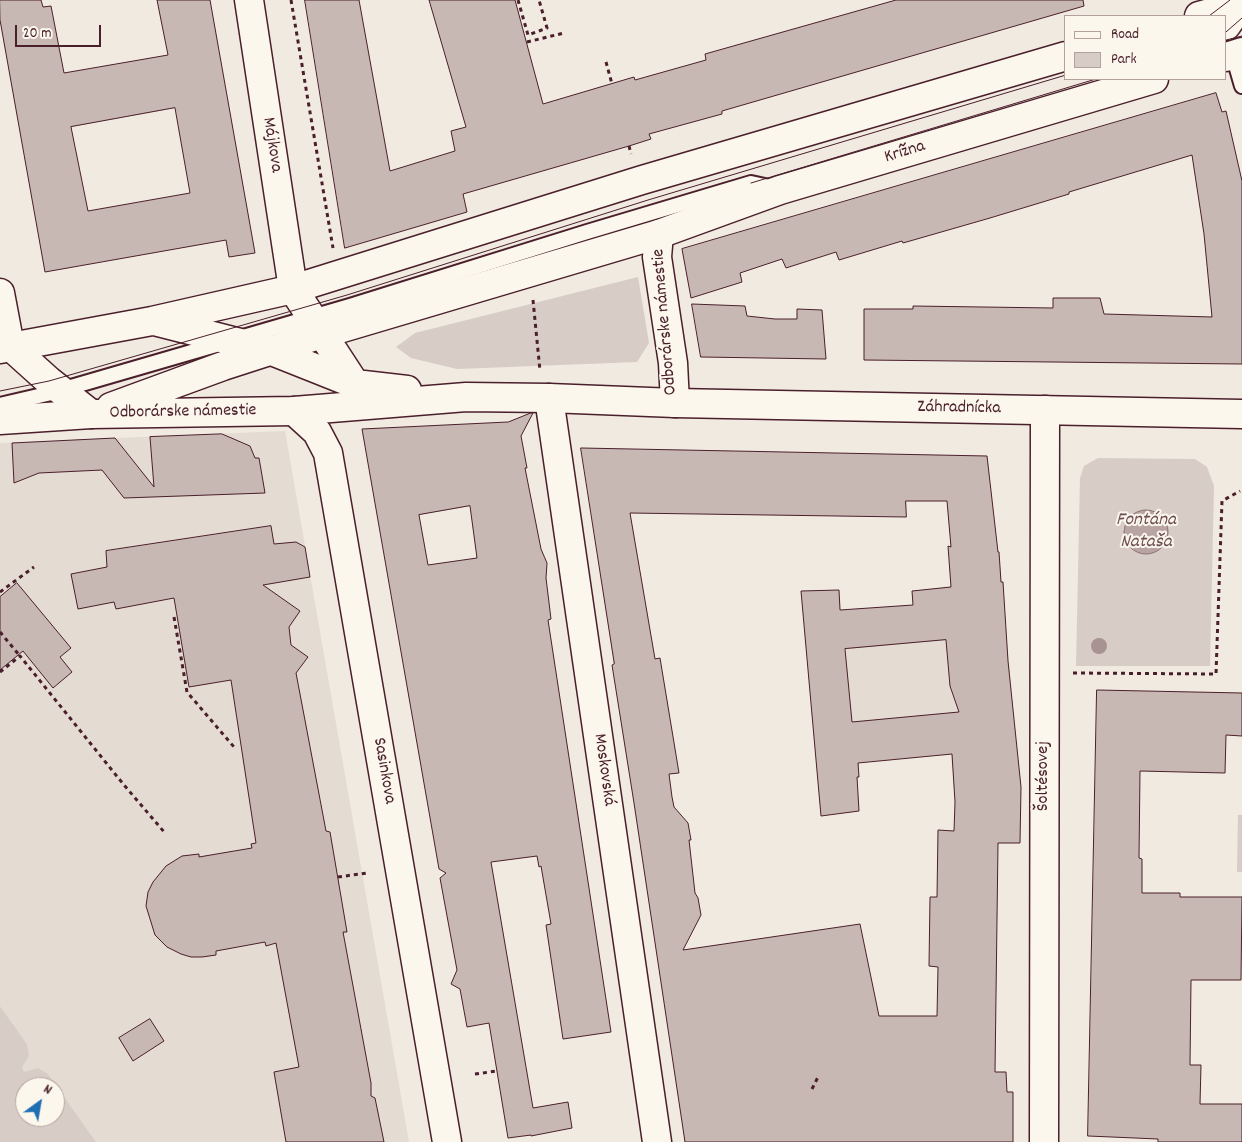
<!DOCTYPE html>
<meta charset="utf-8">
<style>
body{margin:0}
#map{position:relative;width:1242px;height:1142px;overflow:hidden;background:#f0eae0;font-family:Dekko,sans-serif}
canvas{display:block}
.legend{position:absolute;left:1064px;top:15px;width:162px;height:65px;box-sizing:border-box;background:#fbf7ec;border:1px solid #b4a19f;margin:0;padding:6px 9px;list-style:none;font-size:15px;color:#4a1f2b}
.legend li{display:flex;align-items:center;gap:10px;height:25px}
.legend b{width:25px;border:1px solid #b4a19f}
.north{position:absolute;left:15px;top:1077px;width:50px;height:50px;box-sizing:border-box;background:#fbf7ec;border:1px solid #b4a19f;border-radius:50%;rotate:32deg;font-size:14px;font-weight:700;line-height:20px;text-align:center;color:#4a1f2b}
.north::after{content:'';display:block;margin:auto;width:18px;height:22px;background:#1f6fb2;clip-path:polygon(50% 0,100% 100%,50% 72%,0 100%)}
.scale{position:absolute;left:15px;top:25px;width:86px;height:22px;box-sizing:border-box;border:2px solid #4a1f2b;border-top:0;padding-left:6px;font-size:15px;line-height:18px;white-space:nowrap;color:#4a1f2b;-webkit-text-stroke:4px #fbf7ec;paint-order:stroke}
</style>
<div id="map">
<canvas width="1242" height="1142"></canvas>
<ul class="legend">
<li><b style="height:6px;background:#fbf7ec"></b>Road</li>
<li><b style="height:14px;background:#d8ccc6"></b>Park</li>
</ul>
<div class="north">N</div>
<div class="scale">20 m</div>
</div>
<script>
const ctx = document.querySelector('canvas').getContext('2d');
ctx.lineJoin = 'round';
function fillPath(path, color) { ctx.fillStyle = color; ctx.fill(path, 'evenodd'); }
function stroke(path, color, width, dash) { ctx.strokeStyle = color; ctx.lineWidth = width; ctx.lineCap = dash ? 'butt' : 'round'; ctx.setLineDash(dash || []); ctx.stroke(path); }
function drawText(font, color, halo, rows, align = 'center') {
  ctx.font = font + ' Dekko,sans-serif'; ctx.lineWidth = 4; ctx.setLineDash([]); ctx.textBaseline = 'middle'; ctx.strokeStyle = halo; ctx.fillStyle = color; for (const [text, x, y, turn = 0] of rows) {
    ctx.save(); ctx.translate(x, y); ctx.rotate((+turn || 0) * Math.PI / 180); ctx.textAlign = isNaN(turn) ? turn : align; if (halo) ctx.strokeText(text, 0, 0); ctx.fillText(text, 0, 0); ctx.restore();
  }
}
fillPath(new Path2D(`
 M285,431L409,1142H96L48,1074L24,1072L22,1068L27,1044L0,1006V443Z
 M948,546H997L999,552L1021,797L955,802L951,754L859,763V777H857L859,811L821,816L801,591L839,590L841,610L913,605L912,591L951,586Z`), '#e4dbd2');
fillPath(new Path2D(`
 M638,277L649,343L637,362L457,369L411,358L396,347L415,333Z
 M1098,458L1195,459L1207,467L1214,486L1210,666H1076L1080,478L1084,466ZM1141,510L1153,511L1168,528C1168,536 1167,540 1162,546C1142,568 1111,539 1128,519C1131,515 1137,513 1141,510Z
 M1238,815H1242V872H1237Z
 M0,1006L27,1044L29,1056L22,1067L24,1072L38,1068L48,1074L96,1142H0ZM25,1087H55V1117H25Z`), '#d8ccc6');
const water = new Path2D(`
 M1124 532a22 22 0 1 1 44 0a22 22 0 1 1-44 0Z`);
fillPath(water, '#b8a4a2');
stroke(water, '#8c6f72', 1);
const building = new Path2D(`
 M0,0H41L43,7L51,6L64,73L168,55L157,0H210L255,253L229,257L226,240L45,272L0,20ZM175,108L190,193L88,211L71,127Z
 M305,0H359L390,171L455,151L451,131L466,127L429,0H515L543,104L634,77L635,80L706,60L705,54L896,0H1083L1084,6L722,111V114L649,134L651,139L629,146L463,194L467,212L345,248Z
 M1216,93L1222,112L1226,111L1242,181V364L864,360V309H913V306L1053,308V298H1100L1104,314L1212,317L1204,234L1192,155L1069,192V194L990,218L903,243L902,241L839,260L836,252L786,268L782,259L740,273L742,282L691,298L682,249Z
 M692,304L745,306L747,316L775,319H797V309L822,310L826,359L701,357Z
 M531,413H533L521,436L527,468H525L541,549L547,563L546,578L551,619L548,620L611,1032L563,1039L546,925L551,924L541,866L539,867L537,856L491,862L533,1108L568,1102L572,1128L531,1136V1135L508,1138L489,1023L467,1027L460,989L451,984L457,970L440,878L446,873L439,869L362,429L508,422ZM470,506L477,558L428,565L419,515Z
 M222,434L250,446L255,458H259L265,493L124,498L102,470L39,473L14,483L12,443L115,438L154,487L150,437Z
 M581,448L987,456L998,552H999L1001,582H1003L1008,661L1021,787L1020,843H998L995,1072H1006L1007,1092H1013V1142H685L634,803L612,665L614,664ZM906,501H947L951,547L948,546L951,587L912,591L913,605L840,610L839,590L801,591L821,816L859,811L857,777H859L858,763L952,754L955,802L954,831L938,830L937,897H930L929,966L938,967L937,1016H879L860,924L683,950L701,915L698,898L695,893L689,840H691L688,823L674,807L672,797L669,774L679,773L660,658L655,659L630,513L906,517ZM946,640L950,686L959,712L852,722L845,649Z
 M271,526L274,544L296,542L305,547L310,577L263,585L300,611L289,627L291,645L308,657L296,673L326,831L330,832L347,932H343L371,1083V1096L375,1098L384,1142H286L274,1072L299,1067L276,943L266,946L265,942L216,951V955L202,957H191L181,954L167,947L155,935L146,906L148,892L153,882L166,866L182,856L199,854V857L252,848L251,844L256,843L231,680L189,687L174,598L116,609L114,602L78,609L71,574L107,567L106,551Z
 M17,583L71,648L60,657L72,672L53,688L23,651L0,670V597Z
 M1097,690L1242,693V736L1226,735L1225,773L1140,771L1139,858L1142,859V893H1180V897H1242L1241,980H1191L1190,1065H1201L1200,1104H1242V1142H1158V1139L1088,1136Z
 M150,1019L164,1041L133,1061L119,1038Z`);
fillPath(building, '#c8b8b3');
stroke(building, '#4a1f2b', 1);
const service = new Path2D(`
 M1233,55L1242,86
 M0,405L47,394L350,306L587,232L751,183L774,188`);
const minor = new Path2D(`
 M249,0L293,289
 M1226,26L1242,3
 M659,234L657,257L673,363L675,403
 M0,293L10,346L49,381L91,414
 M549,398L657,1142
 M294,411L317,432L328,453L447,1142
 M1044,1142L1045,410`);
const tertiary = new Path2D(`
 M1199,16L1242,4
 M1226,57L1242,52
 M293,289L355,384
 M158,322L272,351L355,384L407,390
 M0,349L152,321L293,289L642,180L1066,56
 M111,407L223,366L322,334L659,234L780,190L1154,79
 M0,420L91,414L294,411L466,397L549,398L675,403L1242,414`);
stroke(service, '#4a1f2b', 18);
stroke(minor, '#4a1f2b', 31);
stroke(tertiary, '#4a1f2b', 31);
stroke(new Path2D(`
 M291,0L333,248
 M518,0L528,35L547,28L539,0
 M527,42L564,33
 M606,62L612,84
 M629,146L631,154
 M533,300L540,371
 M0,592L34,567
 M174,617L187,692L234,747
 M0,632L20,656
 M0,672L20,656L124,785L165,833
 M1073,673L1216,674L1222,501L1240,491
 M338,877L367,873
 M475,1074L497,1071
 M812,1089L818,1077`), '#4a1f2b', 3, [4, 4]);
stroke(service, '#fbf7ec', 14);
stroke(minor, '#fbf7ec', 28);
stroke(tertiary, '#fbf7ec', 28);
stroke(new Path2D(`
 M1209,16L1230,0
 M1226,32L1242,18
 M1226,40L1242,36
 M751,183L1096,79
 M0,391L49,381L347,295L648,200L1066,75`), '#4a1f2b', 1);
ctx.fillStyle = '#a89292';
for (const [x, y] of [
 [1099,646]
]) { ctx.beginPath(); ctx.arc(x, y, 8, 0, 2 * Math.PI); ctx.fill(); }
drawText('18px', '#4a1f2b', '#fbf7ec', [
 ["Májkova",271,145,81],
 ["Krížna",905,153,-17],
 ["Odborárske námestie",666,322,-95],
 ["Záhradnícka",959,409,1],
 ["Odborárske námestie",183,413,-1],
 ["Moskovská",603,770,82],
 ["Sasinkova",383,771,80],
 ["Šoltésovej",1045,776,-90]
]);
drawText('italic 19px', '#704e55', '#fbf7ec', [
 ["Fontána",1146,521],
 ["Nataša",1146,543]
]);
</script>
